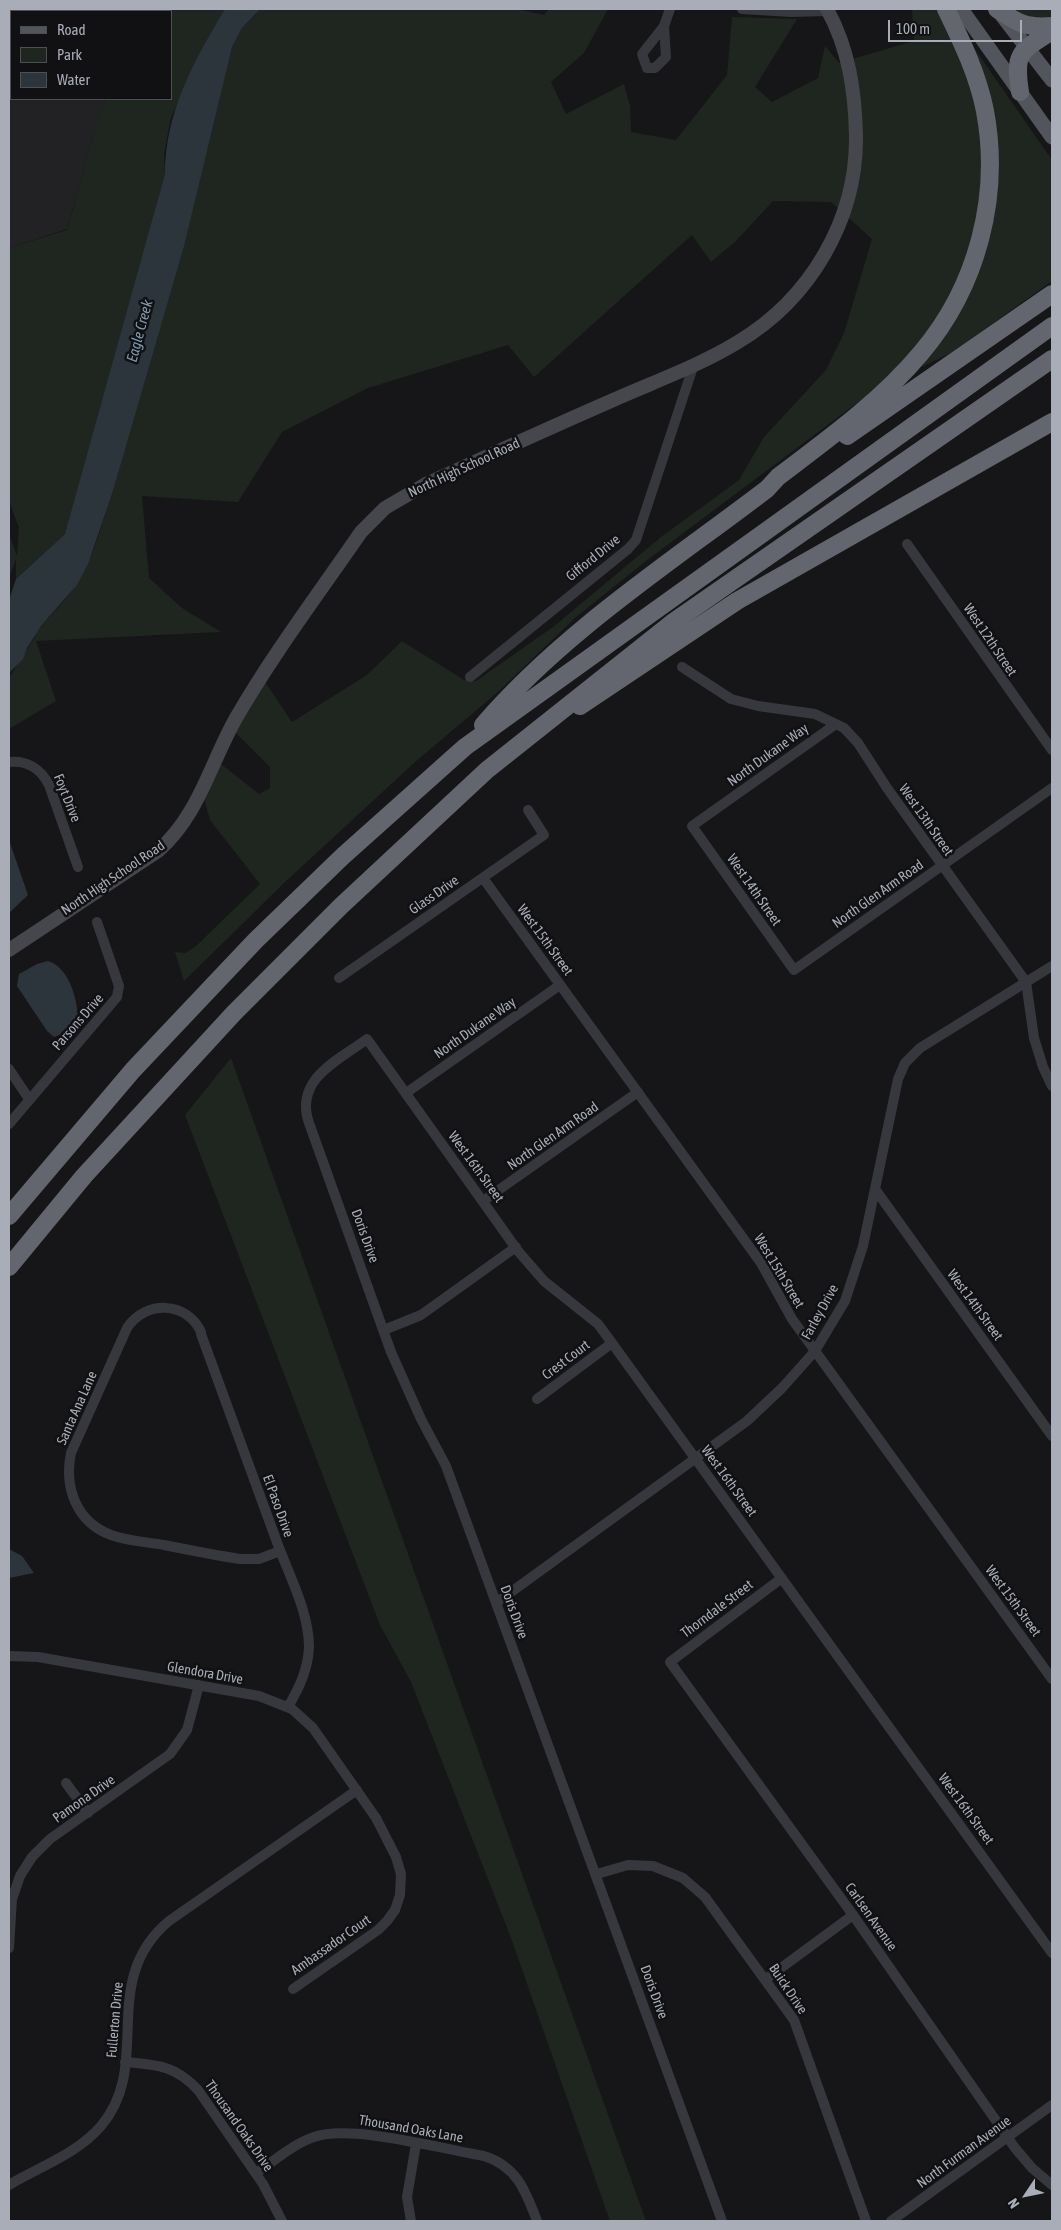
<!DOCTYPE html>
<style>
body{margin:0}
#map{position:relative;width:1061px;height:2230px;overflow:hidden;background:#161618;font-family:"Asap Condensed",sans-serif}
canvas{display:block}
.frame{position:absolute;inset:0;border:10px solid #a8adb8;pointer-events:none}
.legend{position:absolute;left:10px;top:10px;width:162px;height:90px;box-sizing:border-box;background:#111113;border:1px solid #4d4f55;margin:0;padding:6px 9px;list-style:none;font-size:15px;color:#a8adb8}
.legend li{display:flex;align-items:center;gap:10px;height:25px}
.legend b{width:25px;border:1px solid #4d4f55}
.north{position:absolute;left:1001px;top:2170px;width:50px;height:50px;-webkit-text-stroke:4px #111113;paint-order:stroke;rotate:236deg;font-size:14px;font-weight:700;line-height:20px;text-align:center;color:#a8adb8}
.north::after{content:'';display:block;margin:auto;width:18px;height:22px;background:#a8adb8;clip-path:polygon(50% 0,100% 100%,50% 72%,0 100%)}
.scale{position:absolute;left:888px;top:20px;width:134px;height:22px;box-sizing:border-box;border:2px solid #a8adb8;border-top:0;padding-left:6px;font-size:15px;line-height:18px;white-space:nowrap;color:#a8adb8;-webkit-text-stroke:4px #111113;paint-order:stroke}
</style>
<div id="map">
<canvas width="1061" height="2230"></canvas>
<div class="frame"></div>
<ul class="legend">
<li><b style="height:6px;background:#53555c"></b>Road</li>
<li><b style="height:14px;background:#1e261f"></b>Park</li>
<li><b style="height:14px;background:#2c353c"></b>Water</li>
</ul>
<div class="north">N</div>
<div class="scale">100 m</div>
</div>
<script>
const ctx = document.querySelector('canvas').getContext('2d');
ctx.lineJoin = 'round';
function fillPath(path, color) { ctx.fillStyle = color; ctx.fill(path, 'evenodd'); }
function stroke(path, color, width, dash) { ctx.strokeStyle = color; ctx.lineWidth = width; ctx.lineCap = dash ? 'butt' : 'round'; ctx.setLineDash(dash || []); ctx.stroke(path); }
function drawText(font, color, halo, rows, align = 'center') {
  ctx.font = font + ' "Asap Condensed",sans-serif'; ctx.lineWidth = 5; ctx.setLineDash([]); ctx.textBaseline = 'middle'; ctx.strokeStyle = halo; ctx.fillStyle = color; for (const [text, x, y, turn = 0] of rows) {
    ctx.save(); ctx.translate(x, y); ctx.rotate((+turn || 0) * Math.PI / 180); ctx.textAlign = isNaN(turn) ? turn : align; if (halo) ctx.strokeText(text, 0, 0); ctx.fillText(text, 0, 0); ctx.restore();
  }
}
fillPath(new Path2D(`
 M9,9H139L138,11H11V99H106L96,126L67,229L9,248Z`), '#222225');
fillPath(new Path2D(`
 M138,9H225L171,117L164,154L165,174L95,439L65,534L16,579V559L9,578V534L17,556L19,528L9,501V248L67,230L98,118L106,99H171V11H138Z
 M260,9H517L544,15L549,9H608L584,53L551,82L566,114L624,84L630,106L631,132L676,140L727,75L732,17L797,19L755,87L772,102L818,78L825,46L839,63L914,41L912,9H947L1052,160V281L953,352L877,388L646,561L575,618L499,691L414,763L283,884L184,981L175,952L185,953L195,947L260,884L210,820L204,799L221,764L259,794L270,788V767L234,731L265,682L292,722L367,675L402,641L464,680L476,681L553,627L661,537L739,480L764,437L826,370L844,333L872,239L831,202L773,201L735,242L711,262L692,235L534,377L508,345L368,388L282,432L238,502L142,496L149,578L182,608L221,632L36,641L56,701L9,729V678L34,638L36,639L34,636C46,618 63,605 74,588C93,561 101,525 112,494L232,47L242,28Z
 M1013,9H1052V17L1042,21L1020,18Z
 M231,1058L646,2221H610L511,1938L411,1682L380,1625L185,1115Z`), '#1e261f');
fillPath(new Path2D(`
 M225,9H260L242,28L232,47L184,246L112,494L88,564L77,585L41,626L27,648L23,659L9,673V600L16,579L65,534L165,174C165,112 194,61 225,9Z
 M9,840L28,895L9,913Z
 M48,961C69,967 78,1000 78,1020L64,1033L54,1037L47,1031L17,986L19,974L37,964Z
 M9,1549L22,1556L34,1573L9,1578Z`), '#2c353c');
stroke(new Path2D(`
 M742,9L791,12L828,11
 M664,26L666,57L655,68H647L642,54L664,26L670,9
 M907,544L1052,750
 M682,667L731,699L758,706L815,714L844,728L858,743L887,788L1026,982L1034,1038L1043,1067L1052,1086
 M470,677L628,549L636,540L694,364
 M836,724L692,826L794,970L1052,788
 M9,762C27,760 41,769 49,785L78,867
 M483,878L761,1263L792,1319L1052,1679
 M339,978L544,835L528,810
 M9,1069L29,1099
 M406,1093L560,985
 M9,1124L117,997L119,986L97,922
 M875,1189L1052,1436
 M483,1201L638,1092
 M384,1330L421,1315L516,1247
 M537,1399L612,1343
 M280,1551L259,1559H240C214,1555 189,1550 164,1545C147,1542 127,1541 111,1535C76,1522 64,1487 71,1453L127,1328C145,1300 187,1301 201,1332V1334C227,1405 253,1475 278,1545C290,1577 309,1613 309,1647C308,1670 299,1688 288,1707
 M782,1578L670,1662L853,1915L1015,2148L1032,2168L1052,2185
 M496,1603L747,1421L782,1388L815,1351L845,1301L863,1246L898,1079L905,1063L920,1048L1052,966
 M9,1656L38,1657L259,1696L292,1709L313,1728L376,1818L396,1857L401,1874L400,1895L395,1910L387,1921L378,1930L293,1989
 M66,1783L88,1813
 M597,1874L628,1865L653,1866L683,1878L705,1897L794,2020L866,2221
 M9,1948L12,1899L20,1876L32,1857L50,1839L170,1754L187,1730L199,1685
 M766,1979L853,1915
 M125,2062C157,2065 175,2065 198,2090L263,2184L282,2221
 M256,2173C274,2161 293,2144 314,2137C351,2124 442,2149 484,2156C517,2166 526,2192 537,2221
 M9,2185C39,2167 77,2154 101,2126C154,2064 97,1981 169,1921L357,1790
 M411,2221L407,2197L416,2144
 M722,2221L446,1466L421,1419L391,1352L308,1120C296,1078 339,1060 367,1039L518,1251L544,1281L598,1324L612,1343L1052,1953
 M891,2221L1052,2105`), '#37383d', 10);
stroke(new Path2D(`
 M9,950L158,851C199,815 210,764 236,718C273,654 319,593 361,532L385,508L426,484C488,456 549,428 611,401C653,382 699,366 738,342C810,299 857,220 856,136C855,91 849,49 827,9`), '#45474d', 14);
stroke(new Path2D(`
 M961,9L1052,137
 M1001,14L1052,80`), '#53555c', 15);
stroke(new Path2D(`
 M997,9C1019,24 1026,28 1052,26
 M1020,92C1014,53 1019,52 1052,31
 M847,436L1052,294
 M580,706L737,601L1052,422
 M483,725C563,632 670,563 767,489L778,477C828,439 881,401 921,353C977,287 1001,197 985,111C978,75 962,42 946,9
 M9,1216L133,1070L256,940L343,856L465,747L1052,326
 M9,1267L84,1176L234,1013L341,906L487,770L672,623L1052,359`), '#63666e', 18);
drawText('14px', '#a8adb8', '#111113', [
 ["North High School Road",464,468,-25],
 ["Gifford Drive",593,558,-39],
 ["West 12th Street",990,640,56],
 ["North Dukane Way",768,755,-36],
 ["Foyt Drive",67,798,68],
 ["West 13th Street",926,820,55],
 ["North High School Road",113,878,-34],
 ["West 14th Street",754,890,55],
 ["North Glen Arm Road",878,894,-35],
 ["Glass Drive",434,895,-35],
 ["West 15th Street",545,940,54],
 ["Parsons Drive",78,1022,-49],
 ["North Dukane Way",475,1028,-35],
 ["North Glen Arm Road",553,1136,-35],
 ["West 16th Street",476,1167,54],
 ["Doris Drive",365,1236,70],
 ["West 15th Street",779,1271,59],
 ["West 14th Street",975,1305,54],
 ["Farley Drive",820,1312,-61],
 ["Crest Court",566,1360,-37],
 ["Santa Ana Lane",77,1408,-66],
 ["West 16th Street",729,1481,54],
 ["El Paso Drive",278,1506,70],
 ["West 15th Street",1013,1601,54],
 ["Thorndale Street",717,1609,-37],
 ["Doris Drive",514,1612,70],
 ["Glendora Drive",205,1673,10],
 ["Pamona Drive",84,1799,-35],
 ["West 16th Street",966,1809,54],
 ["Carlsen Avenue",871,1917,55],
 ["Ambassador Court",331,1945,-35],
 ["Buick Drive",788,1989,56],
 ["Doris Drive",654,1992,70],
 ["Fullerton Drive",115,2020,-85],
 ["Thousand Oaks Drive",239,2126,55],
 ["Thousand Oaks Lane",411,2129,10],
 ["North Furman Avenue",964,2152,-36]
]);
drawText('italic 15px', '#7f9bb3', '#111113', [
 ["Eagle Creek",140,331,-75]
]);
</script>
